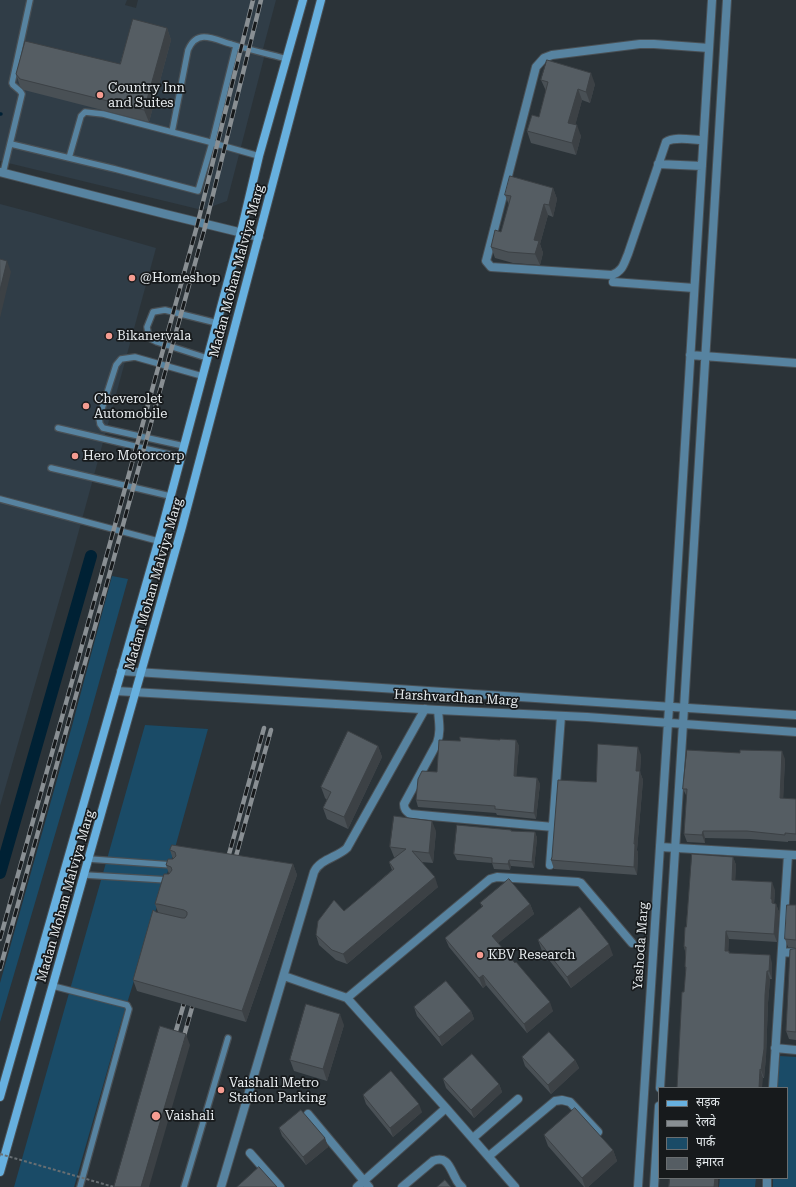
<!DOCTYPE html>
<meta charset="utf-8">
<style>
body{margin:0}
#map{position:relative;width:796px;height:1187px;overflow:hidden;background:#2b3338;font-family:"Roboto Serif","Noto Sans Devanagari",serif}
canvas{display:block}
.legend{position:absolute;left:658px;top:1087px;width:130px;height:92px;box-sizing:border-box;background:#171a1c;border:1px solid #6a6e70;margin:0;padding:5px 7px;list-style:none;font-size:12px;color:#e6ebee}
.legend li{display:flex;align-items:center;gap:8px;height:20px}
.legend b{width:20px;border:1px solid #6a6e70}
</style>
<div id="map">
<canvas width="796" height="1187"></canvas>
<ul class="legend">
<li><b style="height:5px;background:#67b0df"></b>सड़क</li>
<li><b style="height:5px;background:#898f93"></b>रेलवे</li>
<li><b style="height:11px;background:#1a4b67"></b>पार्क</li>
<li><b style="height:11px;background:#555d63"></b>इमारत</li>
</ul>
</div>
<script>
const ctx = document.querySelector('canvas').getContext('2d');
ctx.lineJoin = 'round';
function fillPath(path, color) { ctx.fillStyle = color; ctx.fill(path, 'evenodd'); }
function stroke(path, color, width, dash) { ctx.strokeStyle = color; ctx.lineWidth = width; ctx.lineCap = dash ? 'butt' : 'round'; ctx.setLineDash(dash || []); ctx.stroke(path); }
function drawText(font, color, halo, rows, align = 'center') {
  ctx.font = font + ' "Roboto Serif",serif'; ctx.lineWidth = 3.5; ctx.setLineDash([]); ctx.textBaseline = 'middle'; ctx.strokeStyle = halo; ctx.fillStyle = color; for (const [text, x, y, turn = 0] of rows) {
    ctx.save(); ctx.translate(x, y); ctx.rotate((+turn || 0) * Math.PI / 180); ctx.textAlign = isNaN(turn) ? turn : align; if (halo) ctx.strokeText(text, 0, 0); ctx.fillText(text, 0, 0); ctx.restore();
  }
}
fillPath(new Path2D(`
 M0,0H127L125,5L136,8L138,0H276L263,49L266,50L227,201L202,210L0,161Z
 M0,204L34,213L156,248L72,556L0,806Z`), '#303d47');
fillPath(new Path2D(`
 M112,576L128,579L88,722L0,1022V983L72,726Z
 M145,725L208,729L175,848L120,1026L74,1187H14Z
 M780,1056L796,1057V1187H773V1178H787V1088H777Z
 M720,1178H756L755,1187H719Z`), '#1a4b67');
stroke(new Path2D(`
 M0,114H1`), '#002134', 3.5);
stroke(new Path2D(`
 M0,873L91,556`), '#002134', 12);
const service = new Path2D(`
 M172,132L188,50C191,43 196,37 204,37C213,37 223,42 231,44C250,50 268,54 287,59
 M11,144L115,169L198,191L212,143L236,46
 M69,158L81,116L85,112L103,114L206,141L259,156
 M3,173L22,94L20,91L13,85L12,83L30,0
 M207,358L157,342L149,338L147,327L153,312L165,310L217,323
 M58,428L181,457
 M184,446L103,428L100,424L99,418L116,365L121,359L135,357L202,376
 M51,468L170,496
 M0,499L158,541
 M89,859L172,865
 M85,875L168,880
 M53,986L127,1005L129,1009L80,1187
 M184,1187L228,1038`);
const minor = new Path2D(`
 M703,140C693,140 674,136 666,142L628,254C624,263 623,271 612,275L491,267L486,261L536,67L544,58L552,55L640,44H654L709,48
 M658,164L702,166
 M613,282L694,288
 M690,355L796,363
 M669,707L712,0
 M684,708L727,0
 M438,710C439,723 441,731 437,743L404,804C404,809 406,811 410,814L553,827
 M660,847L796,855
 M550,865L561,716
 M782,952L796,953
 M284,976L347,998L446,1108L515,1187
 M347,998L484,884L490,879L497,877L578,882L581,883L632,943
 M775,1048L796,1050
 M773,1088L788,855
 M308,1114L369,1187
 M473,1138L518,1099
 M250,1153L280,1187
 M489,1156L555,1101L562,1100L570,1102L598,1132
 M221,1187L314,872C320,859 338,857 347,848L425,709
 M357,1187L446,1108
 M402,1187L433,1161C448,1155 450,1169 456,1179C457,1182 460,1185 462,1187
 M767,1187V1178`);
const tertiary = new Path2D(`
 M0,172L165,214L259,237
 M121,671L796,715
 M116,691L438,710L587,717L796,732
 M660,1088L684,708
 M638,1187L669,707
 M654,1187L659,1106`);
const secondary = new Path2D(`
 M0,1097L163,525L241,232L259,156L303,0
 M0,1172L182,527L321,0`);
stroke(service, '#495055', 8);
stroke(minor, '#495055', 10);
stroke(tertiary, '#495055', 10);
stroke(secondary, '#495055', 10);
stroke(service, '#5783a0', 5.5);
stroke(minor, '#5783a0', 8);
stroke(tertiary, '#5783a0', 8);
stroke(secondary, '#67b0df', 8);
const rail = new Path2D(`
 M226,865L264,728
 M233,867L271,730
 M0,939L78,660L197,226L253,0
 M0,969L85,663L205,227L261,0
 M173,1041L187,993
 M182,1043L195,997`);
stroke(rail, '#898f93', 4.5);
stroke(rail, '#171a1c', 3, [9]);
stroke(new Path2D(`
 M0,1154L114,1187`), '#676e72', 2, [3, 2]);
fillPath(new Path2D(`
 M167,28L171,40L149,122L24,90L20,86L16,74L120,64Z
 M541,80L595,84L590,103L582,100L575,125L581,136L576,155L531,143L527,131L539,117L546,91Z
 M553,188L557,199L553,217L548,215L540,244L543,253L540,265L513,263L495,258L491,247L501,232L509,205L505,195Z
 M516,740L519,746L516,776L537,778L540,784L536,819L497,815L496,813L418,807L416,800L460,741Z
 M378,746L382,757L348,829L327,819L323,808L327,800L325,798L321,787Z
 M641,755L640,772L643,780L637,850L638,853L637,875L554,869L551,860L596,782Z
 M785,759L783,798L796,799V841H788V842L750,839L705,838V843L687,842L684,834L687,797L683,789Z
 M511,830L512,831L535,832L537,838L534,868L511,866L510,870L494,869L492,863L457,860L454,854Z
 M436,831L433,863L421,862L438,887L347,964L336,960L319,945L316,935L392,870L389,862L396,857H394L390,847Z
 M170,850L293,864L297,875L246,1022L137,991L133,980L156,912H158L155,904L169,874L166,865L173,859Z
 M733,857L736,865L735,880L775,890L774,904H776L779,912L777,942L729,939L728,951L730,953L772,963V979H770L768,1003L766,1057L764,1078H763L684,992L686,970L685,967V951L684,947L686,927Z
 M480,903L530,904L534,914L498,943L553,1011L527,1033L486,985L483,988L449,947L445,938L482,907Z
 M796,905V948L788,947L785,939Z
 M538,940L613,955L571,988L542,951Z
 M796,949V1040L789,1039L786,1031Z
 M414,1007L471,1011L474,1019L442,1046L417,1016Z
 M344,1025L327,1081L294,1071L290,1060Z
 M522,1057L575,1060L579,1068L551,1094L525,1066Z
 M443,1079L499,1084L502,1092L474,1118L446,1088Z
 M363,1095L422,1112L393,1137L366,1104Z
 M279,1128L325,1138L328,1147L306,1165L282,1136Z
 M544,1135L613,1150L617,1161L588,1187H584L548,1146Z`), '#495055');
fillPath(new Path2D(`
 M167,28L171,40L149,122L144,110Z
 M591,73L595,84L590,103L586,92Z
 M578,89L582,100L573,134L568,123Z
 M577,125L581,136L576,155L572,143Z
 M553,188L557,199L553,217L549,205Z
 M544,204L548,215L540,244L543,253L540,265L535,254L534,240Z
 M7,261L11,272L0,318V290Z
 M516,740L519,746L516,782L514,776Z
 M378,746L382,757L348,829L344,817Z
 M638,747L641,755L640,772L643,780L637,850L638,853L637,875L634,867L636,771Z
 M782,751L785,759L783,806L780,798Z
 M537,778L540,784L536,819L534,813Z
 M432,821L436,831L433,863L429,853Z
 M703,831L705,838V843L702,835Z
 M535,832L537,838L534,868L532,862Z
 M733,857L736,865L735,888L732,880Z
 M509,860L511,866L510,870L508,864Z
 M293,864L297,875L246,1022L242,1011Z
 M435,877L438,887L347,964L343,954Z
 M772,882L775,890L774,904L775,912L771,899Z
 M530,904L534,914L496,945L492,936Z
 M776,904L779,912L777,942L774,934Z
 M726,931L729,939L728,959L725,951Z
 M609,944L613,955L571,988L567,977Z
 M770,955L772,963V979L769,971Z
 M767,971L770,979L768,1003L766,1057L764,1078L761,1070L765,995Z
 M483,975L486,985L483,988L479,978Z
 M550,1002L553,1011L527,1033L524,1024Z
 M471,1011L474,1019L442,1046L439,1037Z
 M340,1014L344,1025L327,1081L323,1069Z
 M186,1034L190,1045L149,1187H141Z
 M575,1060L579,1068L551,1094L548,1085Z
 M760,1069L763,1078L762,1088H759Z
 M499,1084L502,1092L474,1118L471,1110Z
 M419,1104L422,1112L393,1137L390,1128Z
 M325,1138L328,1147L306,1165L303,1157Z
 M613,1150L617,1161L588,1187H585L582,1178Z
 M715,1178H718V1187H714Z`), '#3c4145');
const building = new Path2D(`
 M133,19L167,28L144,110L20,79L16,74L25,41L120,64Z
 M547,60L591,73L586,92L578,89L568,123L577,125L572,143L527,131L532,115L539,117L548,82L541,80Z
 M510,176L553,188L549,205L544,204L534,240L539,241L535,254L508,252L491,247L495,230L501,232L511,196L505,195Z
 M0,259L7,261L0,290Z
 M348,731L378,746L344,817L323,808L331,792L321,787Z
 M460,737L500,740V739L516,740L514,776L537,778L534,813L495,809V806L416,800L418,779L422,771L437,772L439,740L460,741Z
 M598,744L638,747L636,771H640L634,844H635L634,867L551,860L552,857L558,780L596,782Z
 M687,750L740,753V750L782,751L780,798L796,799V834L785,833V835L747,831H703L702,835L684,834L687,789H683Z
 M394,816L432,821L429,853L412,851L435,877L343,954L332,950L316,935L318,921L334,900L344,911L394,869L389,862L406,849L390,847Z
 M457,825L511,830V831L535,832L532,862L509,860L508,864L492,863V858L454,854Z
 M172,845L293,864L242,1011L133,980L153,910L156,912L182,918H185L187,915V912L184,910L158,904H155L164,874H169L172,870L171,867L166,865L168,859H173L176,856L175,852L170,850Z
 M692,854L733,857L732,880L772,882L771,899H772V903L776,904L774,934L726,931L725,951H729V953L770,955L769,971H767L765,995L764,1049L761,1070L760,1069L759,1088H677L682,992H684L686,967H685L686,947H684L685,927H686Z
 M509,879L530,904L492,936L515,963L516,962L550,1002L524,1024L483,975L479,978L445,938L483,906L480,903Z
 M787,905H796V940L785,939Z
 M580,907L609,944L567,977L538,940Z
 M796,949V1032L786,1031L790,950Z
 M446,981L471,1011L439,1037L414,1007Z
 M306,1004L340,1014L323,1069L290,1060Z
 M160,1026L186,1034L141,1187H114Z
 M549,1032L575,1060L548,1085L522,1057Z
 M472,1054L499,1084L471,1110L443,1079Z
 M391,1071L419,1104L390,1128L363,1095Z
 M575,1108L613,1150L582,1178L544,1135Z
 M301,1110L325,1138L303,1157L279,1128Z
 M259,1167L277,1187H237Z
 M670,1178H715L714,1187H669Z
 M445,1180L451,1187H437Z`);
fillPath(building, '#555d63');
stroke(building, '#3c4145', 1);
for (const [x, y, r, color] of [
 [100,95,4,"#f59c91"],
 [132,278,4,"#f59c91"],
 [109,336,4,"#f59c91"],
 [86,406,4,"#f59c91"],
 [75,456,4,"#f59c91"],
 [480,955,4,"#f59c91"],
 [221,1090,4,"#f59c91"],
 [156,1116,5,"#f59c91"]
]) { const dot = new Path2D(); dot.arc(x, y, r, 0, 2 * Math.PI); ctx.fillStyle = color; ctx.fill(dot); stroke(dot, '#171a1c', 1.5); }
drawText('13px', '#e6ebee', '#171a1c', [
 ["Country Inn",108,88],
 ["and Suites",108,103],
 ["@Homeshop",140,278],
 ["Bikanervala",117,336],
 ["Cheverolet",94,399],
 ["Automobile",94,414],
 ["Hero Motorcorp",83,456],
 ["KBV Research",488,955],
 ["Vaishali Metro",229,1083],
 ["Station Parking",229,1098],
 ["Vaishali",165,1116]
], 'left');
drawText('13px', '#e6ebee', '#171a1c', [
 ["Madan Mohan Malviya Marg",237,271,-75],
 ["Madan Mohan Malviya Marg",154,584,-74],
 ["Harshvardhan Marg",456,698,3],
 ["Madan Mohan Malviya Marg",66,896,-74],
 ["Yashoda Marg",641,946,-86]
]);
</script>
